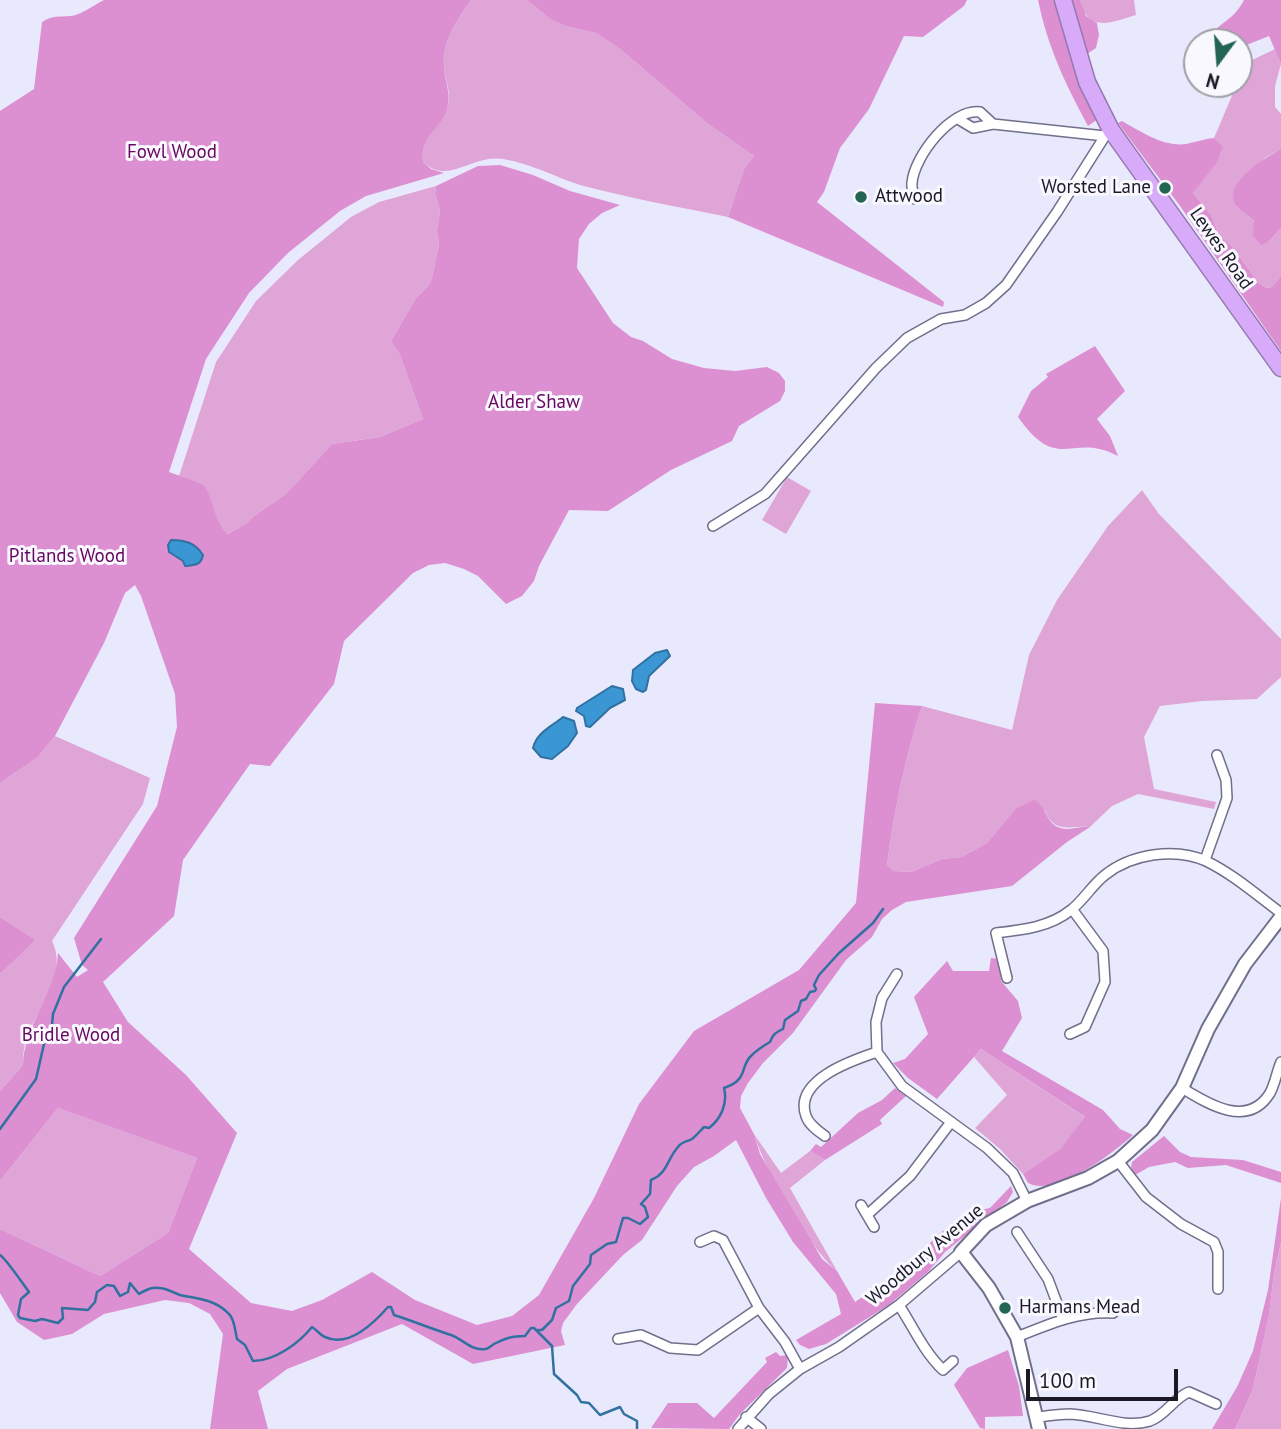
<!DOCTYPE html>
<style>
body{margin:0}
#map{position:relative;width:1281px;height:1429px;overflow:hidden;background:#e9e9fd;font-family:"PT Sans",sans-serif}
canvas{display:block}
.north{position:absolute;left:1183px;top:28px;width:70px;height:70px;box-sizing:border-box;background:#f8f8fe;border:2px solid #9f9fa7;border-radius:50%;rotate:196deg;font-size:19px;font-weight:700;line-height:28px;text-align:center;color:#1a1925}
.north::after{content:'';display:block;margin:auto;width:24px;height:32px;background:#236554;clip-path:polygon(50% 0,100% 100%,50% 72%,0 100%)}
.scale{position:absolute;left:1026px;top:1369px;width:152px;height:32px;box-sizing:border-box;border:4px solid #1a1925;border-top:0;padding-left:9px;font-size:21px;line-height:24px;white-space:nowrap;color:#1a1925;-webkit-text-stroke:5px #f8f8fe;paint-order:stroke}
</style>
<div id="map">
<canvas width="1281" height="1429"></canvas>
<div class="north">N</div>
<div class="scale">100 m</div>
</div>
<script>
const ctx = document.querySelector('canvas').getContext('2d');
ctx.lineJoin = 'round';
function fillPath(path, color) { ctx.fillStyle = color; ctx.fill(path, 'evenodd'); }
function stroke(path, color, width, dash) { ctx.strokeStyle = color; ctx.lineWidth = width; ctx.lineCap = dash ? 'butt' : 'round'; ctx.setLineDash(dash || []); ctx.stroke(path); }
function drawText(font, color, halo, rows, align = 'center') {
  ctx.font = font + ' "PT Sans",sans-serif'; ctx.lineWidth = 6; ctx.setLineDash([]); ctx.textBaseline = 'middle'; ctx.strokeStyle = halo; ctx.fillStyle = color; for (const [text, x, y, turn = 0] of rows) {
    ctx.save(); ctx.translate(x, y); ctx.rotate((+turn || 0) * Math.PI / 180); ctx.textAlign = isNaN(turn) ? turn : align; if (halo) ctx.strokeText(text, 0, 0); ctx.fillText(text, 0, 0); ctx.restore();
  }
}
fillPath(new Path2D(`
 M471,0H527L550,19L565,26L596,33L620,49L708,124L754,156L744,171L728,217C678,207 629,198 580,185C555,177 530,163 503,159C471,154 449,186 423,162C420,135 438,130 447,108C453,93 444,80 444,65C442,41 458,19 471,0Z
 M1080,0H1134L1136,15C1112,22 1088,34 1080,0Z
 M1275,49L1281,64L1275,86V107L1281,114V149L1265,158L1238,183L1237,207L1254,221L1255,227L1268,242L1281,228V276L1272,287L1266,288L1259,283L1230,244L1220,236L1211,215L1193,193L1223,146L1214,138L1237,84H1239L1246,63Z
 M436,186L435,194L440,210L437,231L439,243L432,278L429,285L416,298L391,341L400,355L423,419L380,437L332,444L286,494L254,516L249,523L226,534C214,519 212,502 203,484L179,476L216,362L256,301L298,260L351,217L379,202Z
 M787,477L811,491L786,534L762,520Z
 M1142,490L1159,514L1281,639V677L1257,699L1202,701L1160,706L1144,737L1154,789L1216,802L1214,809L1138,794L1112,806L1090,827C1071,825 1055,835 1045,811L1015,809L987,843L961,857L942,859L911,872L894,871L887,865C894,811 905,757 922,706L1012,730L1029,655L1057,600L1108,526Z
 M55,736L150,778L143,804L52,941C70,979 31,1012 24,1049C23,1054 23,1060 23,1065L0,1091V974L36,940L0,917V783L37,758Z
 M981,1049L1086,1118L1061,1148L1023,1174L1000,1149L975,1128L1007,1095L974,1057Z
 M58,1108L197,1158L168,1233L100,1276L0,1229V1181Z
 M754,1134L781,1173L810,1151L825,1160L790,1188L837,1271C809,1248 765,1170 754,1134Z
 M1281,1242V1429H1235L1253,1389L1269,1315L1274,1273Z`), '#e0a5d7');
fillPath(new Path2D(`
 M104,0H471C458,19 442,41 444,65C444,80 452,93 447,109C440,131 420,134 423,162L431,169L444,173L366,196L340,211L288,253L249,293L206,359L169,472L203,484C215,501 212,517 227,534L248,523L254,516L286,494L332,444L380,437L423,419L400,355L391,341L416,298L429,285L432,278L439,243L437,231L440,210L435,194L436,186L478,166L500,165L533,175L570,191L620,205L602,213L589,224L579,239L577,268L613,323L631,337L643,341L672,359L704,368L735,371L767,367L779,373L785,381V391L780,401L739,426L732,441L671,470L608,511L569,510L539,566L534,581L522,596L506,604L478,576L464,569L445,563L429,565L413,573L344,641L334,684L270,766L250,764L183,860L174,916L103,982L128,1022L186,1075L237,1133L189,1249L251,1303L292,1311L322,1300L372,1272L415,1300L477,1325L512,1316L539,1295L594,1198L639,1104L694,1031L799,970L856,903L875,703L922,706C905,757 894,811 887,865L894,871L911,872L942,859L961,857L987,843L1015,809L1034,800C1047,806 1046,825 1061,828C1070,831 1080,826 1090,827L1067,842L1012,886L906,902L892,910L882,919L872,937L846,960L793,1033L763,1063L748,1083L741,1096L740,1108L754,1134L760,1154L822,1259L837,1271L855,1302L914,1262L936,1236L967,1213L990,1208L1011,1186L1013,1192L1007,1202L945,1252L928,1272L889,1305L826,1344L809,1349L800,1345L796,1340L841,1314L836,1294L793,1242L766,1198L736,1140L714,1156L694,1167L677,1186L642,1240L623,1255L577,1304L563,1323L561,1331L565,1345L473,1364L402,1324L287,1369L258,1391L268,1429H210L223,1334L210,1314L189,1303L165,1300L104,1314L72,1334L44,1340L17,1322L0,1293V1229L100,1276L168,1233L197,1158L58,1108L0,1181V1091L23,1065C24,1025 56,993 58,953L77,977L88,970L82,965L74,938L157,806L177,727L175,694L141,596L135,585L125,593L104,643L55,736L37,758L0,783V111L34,89L42,22C53,15 59,17 71,16C81,15 94,5 104,0Z
 M527,0H967L964,6L923,37L904,36L869,109L840,148L824,192L817,202L944,302L943,307L728,217L744,170L754,156L708,124L620,49L596,33L565,26L550,19Z
 M1038,0H1055L1081,84L1098,119L1088,126C1065,83 1048,48 1038,0Z
 M1071,0H1080L1086,16L1097,23L1099,35L1096,48L1087,54Z
 M1244,0H1281V64L1269,36L1239,48V42H1210L1209,37C1221,21 1233,21 1244,0Z
 M1122,121C1142,132 1163,147 1186,144C1196,142 1204,139 1214,138L1223,146L1217,162L1193,193L1211,215L1220,236L1230,244L1259,283L1266,288L1272,287L1281,276V351L1180,206L1118,123Z
 M1281,149V228L1268,242L1261,245L1253,236L1254,221C1248,215 1236,209 1234,201C1228,179 1266,158 1281,149Z
 M1095,346L1125,391L1097,419L1110,436L1118,456C1071,431 1059,475 1018,417L1031,391L1048,377L1046,374Z
 M0,917L36,940L0,974Z
 M991,958L1000,959L1001,981L1018,1001L1022,1018L1002,1051L1103,1110L1120,1129L1133,1135C1113,1153 1055,1198 1028,1183L1023,1174L1061,1148L1085,1117L981,1049L937,1099L908,1078L893,1063L905,1059L928,1034L914,997L947,961L953,971H989Z
 M895,1088L906,1096L880,1120L882,1124L825,1160L810,1151L816,1144L821,1147L858,1113L882,1100Z
 M1164,1136L1180,1152L1191,1157L1243,1160L1281,1172V1242L1274,1273L1269,1315L1253,1389L1235,1429H1212L1237,1387L1253,1351L1268,1290L1281,1198V1183L1226,1165L1188,1168L1175,1162L1149,1167L1135,1175L1131,1167L1132,1162Z
 M1008,1350L1019,1386L1023,1416L985,1417V1429L980,1428L954,1385L967,1368Z
 M776,1352L780,1356L788,1355L787,1368L740,1414L729,1429L651,1428L668,1403H697L714,1418L767,1362L765,1358Z`), '#dc8fd1');
const water = new Path2D(`
 M171,540C186,540 195,543 203,555C201,566 194,565 185,566L183,561L169,552L168,545Z
 M667,650L670,656L649,676L646,690L643,692L636,689L632,681L633,670L655,653Z
 M612,686L623,689L625,700L610,708L590,727L586,726L584,716L576,711L577,708Z
 M563,717L574,721L577,733L568,746L552,759L541,757L533,748C537,732 551,727 563,717Z`);
fillPath(water, '#3b97d4');
stroke(water, '#3171a0', 2);
stroke(new Path2D(`
 M0,1129L36,1079L44,1044L52,1025L53,1014L64,987L101,939
 M0,1255C7,1260 23,1284 29,1292L21,1299L18,1315L20,1318L35,1321L42,1319L58,1323L63,1318L62,1308L88,1310L95,1302L97,1292L107,1285L114,1286L120,1296L128,1292L130,1283L139,1294C146,1290 151,1287 159,1288C167,1288 173,1293 180,1295C198,1299 215,1299 229,1314C235,1320 235,1331 237,1339L245,1345L253,1361C275,1361 299,1343 312,1327C317,1330 320,1335 325,1337C348,1348 374,1323 388,1307H391L394,1315C413,1321 432,1329 451,1335C463,1339 471,1351 485,1349C488,1349 492,1345 494,1344C506,1338 512,1336 525,1336L531,1328H534L552,1346L554,1374L577,1395L581,1402L589,1403L600,1415L620,1407L624,1414L637,1421V1429
 M538,1330H542L552,1320L556,1308L569,1301L573,1286L590,1264L591,1255L607,1244L616,1242L623,1218H628L640,1224L648,1217L645,1207L641,1204L650,1194L651,1180C668,1173 667,1159 678,1147C682,1141 687,1142 692,1139C697,1135 700,1131 704,1127L709,1128C721,1119 728,1103 724,1088C750,1079 739,1066 752,1055C757,1050 763,1046 770,1042C773,1034 775,1033 783,1029L785,1020L798,1011L801,1001L806,999L810,992L815,991L816,989L814,985L819,975L839,953L873,923L883,909`), '#3171a0', 2.5);
const street = new Path2D(`
 M958,119L973,128L993,124
 M915,199C914,194 911,188 912,183C914,156 952,108 980,112L993,124L1105,136
 M713,526L765,494L876,368L907,338L941,319L965,315L986,303L1006,285L1057,212L1105,136L1111,130
 M1205,860L1227,798L1226,780L1217,755
 M897,974L882,998L876,1022L877,1052L902,1086L987,1148L1013,1173L1027,1201
 M1007,978L996,933C1023,930 1050,927 1071,910C1084,900 1092,885 1105,875C1131,854 1175,847 1206,861C1233,874 1258,896 1281,913
 M1070,1034L1085,1027L1105,982L1103,951L1072,909
 M1182,1088C1208,1104 1248,1129 1270,1093C1275,1084 1277,1071 1281,1062
 M825,1136C818,1131 809,1125 806,1116C793,1080 853,1060 877,1052
 M1118,1161L1146,1197L1181,1224L1214,1242L1218,1252V1289
 M861,1205L874,1227
 M867,1215L910,1176L951,1122
 M1017,1232L1048,1279L1063,1319
 M700,1242L714,1236L723,1240L759,1308L785,1342L800,1369
 M899,1305C913,1327 924,1352 943,1370L953,1361
 M1017,1337C1049,1324 1079,1311 1113,1313
 M618,1339L641,1335L670,1348L698,1350L759,1308
 M746,1417L761,1429
 M1037,1417C1048,1416 1059,1414 1070,1414C1097,1415 1124,1429 1150,1421C1166,1415 1174,1398 1189,1392L1216,1404
 M738,1429L769,1394L800,1369L839,1347L899,1305L961,1252`);
const secondary = new Path2D(`
 M1039,1429L1017,1337L989,1288L961,1252L986,1225L1027,1201L1088,1178L1118,1161L1152,1130L1182,1088L1208,1029L1245,964L1281,917`);
const highway = new Path2D(`
 M1063,0L1087,82L1111,130L1281,368`);
stroke(street, '#706f8c', 12);
stroke(secondary, '#706f8c', 16);
stroke(highway, '#9578af', 19);
stroke(street, '#fff', 9);
stroke(secondary, '#fff', 12);
stroke(highway, '#d7abfa', 16);
for (const [x, y, r, color] of [
 [1165,188,7,"#236554"],
 [861,197,7,"#236554"],
 [1005,1308,7,"#236554"]
]) { const dot = new Path2D(); dot.arc(x, y, r, 0, 2 * Math.PI); ctx.fillStyle = color; ctx.fill(dot); stroke(dot, '#f8f8fe', 2.5); }
drawText('19px', '#66065f', '#f8f8fe', [
 ["Fowl Wood",172,153],
 ["Alder Shaw",534,403],
 ["Pitlands Wood",67,557],
 ["Bridle Wood",71,1036]
]);
drawText('19px', '#1a1925', '#f8f8fe', [
 ["Worsted Lane",1151,188,"right"],
 ["Attwood",875,197],
 ["Harmans Mead",1019,1308]
], 'left');
drawText('19px', '#1a1925', '#f8f8fe', [
 ["Lewes Road",1221,249,55],
 ["Woodbury Avenue",925,1255,-40]
]);
</script>
